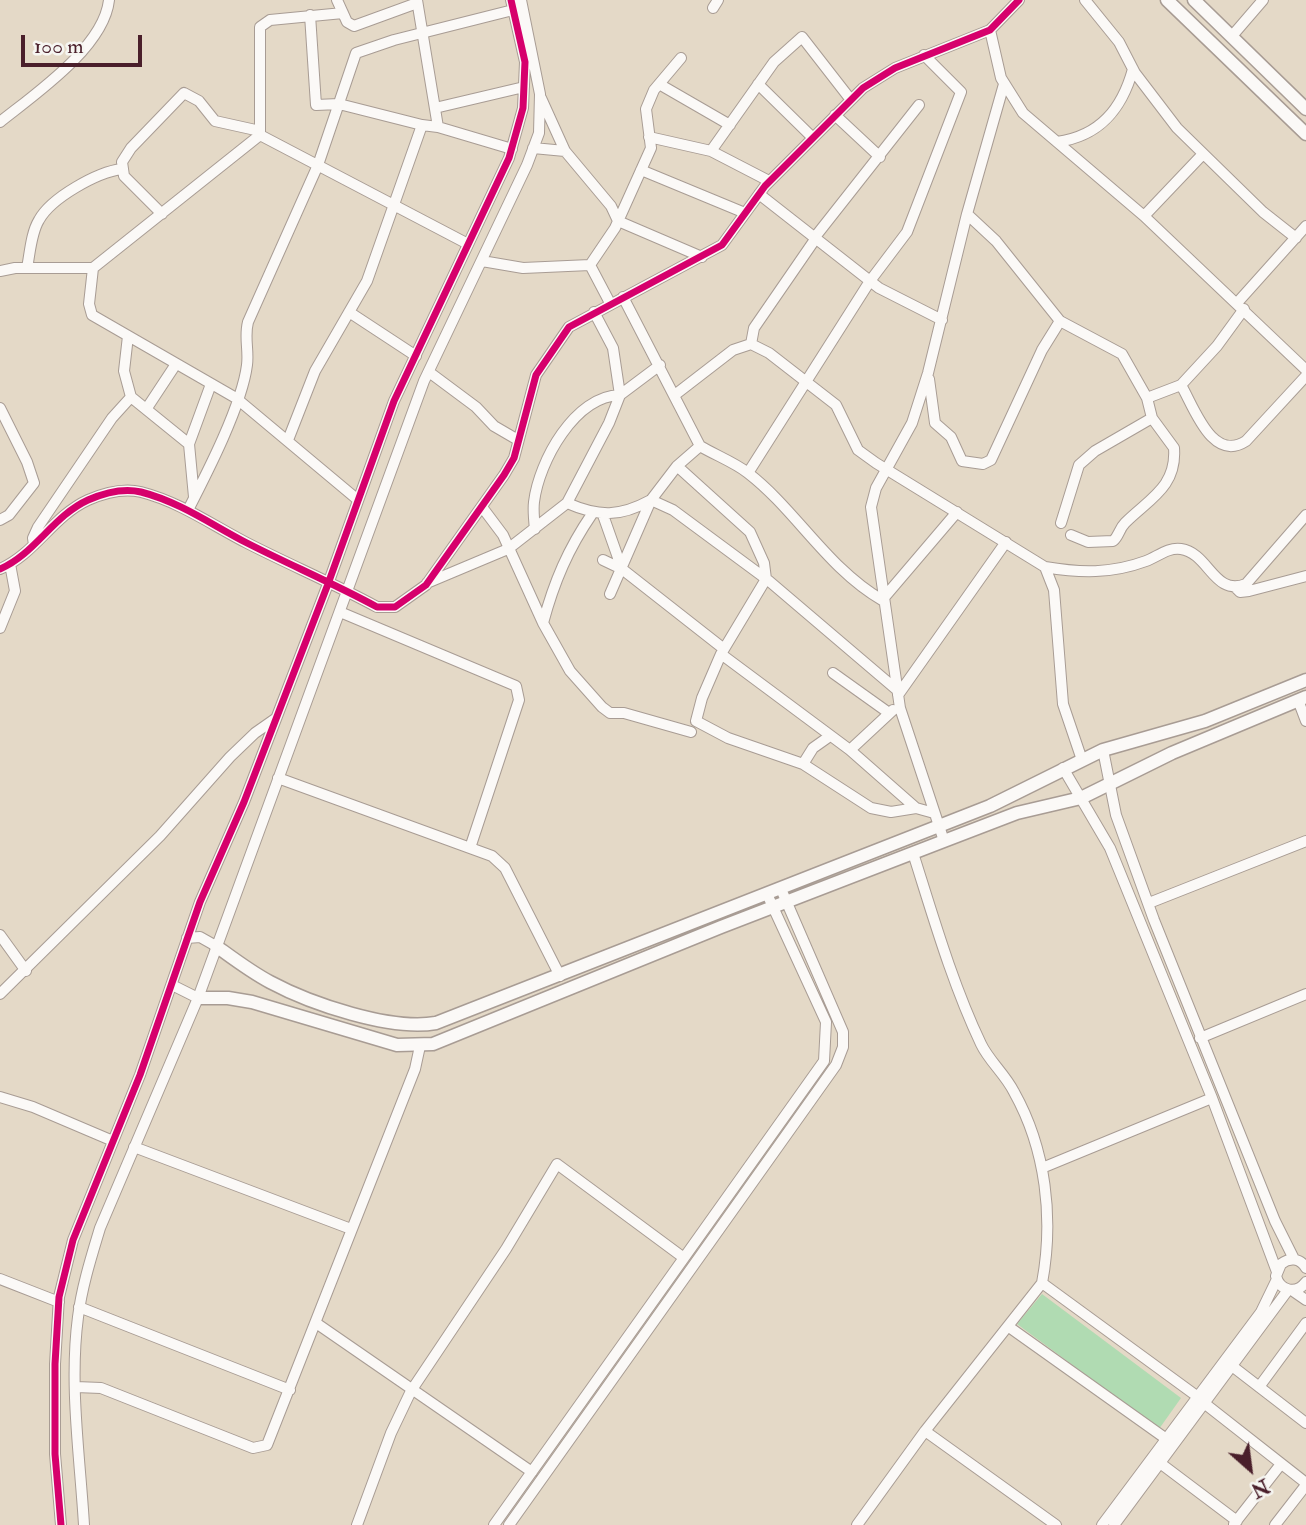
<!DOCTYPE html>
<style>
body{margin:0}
#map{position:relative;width:1306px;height:1525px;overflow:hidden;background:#e4d9c7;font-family:"IM FELL Double Pica",serif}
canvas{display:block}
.north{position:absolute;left:1215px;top:1434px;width:70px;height:70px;-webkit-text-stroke:5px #f6f6f2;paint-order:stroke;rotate:152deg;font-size:19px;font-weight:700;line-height:28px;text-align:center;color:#4a1f2b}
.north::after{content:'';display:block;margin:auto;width:24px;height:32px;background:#4a1f2b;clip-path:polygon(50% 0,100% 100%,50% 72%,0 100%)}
.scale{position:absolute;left:21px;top:35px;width:121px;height:32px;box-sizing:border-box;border:4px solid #4a1f2b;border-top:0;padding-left:9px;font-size:21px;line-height:24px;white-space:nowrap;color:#4a1f2b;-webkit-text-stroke:5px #f6f6f2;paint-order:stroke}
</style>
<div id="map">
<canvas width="1306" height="1525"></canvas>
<div class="north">N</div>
<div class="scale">100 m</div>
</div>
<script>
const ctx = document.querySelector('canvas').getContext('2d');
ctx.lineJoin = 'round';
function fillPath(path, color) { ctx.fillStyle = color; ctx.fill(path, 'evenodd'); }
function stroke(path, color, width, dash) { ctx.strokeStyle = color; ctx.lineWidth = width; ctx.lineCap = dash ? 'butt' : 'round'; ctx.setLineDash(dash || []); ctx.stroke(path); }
fillPath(new Path2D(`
 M1042,1294L1181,1398L1159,1429L1017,1324Z`), '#b0dbb2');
const minor = new Path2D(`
 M337,0L347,22L354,26L417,3
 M417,0L438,127L512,149
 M1085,0L1119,42L1135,73L1177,128L1263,212L1296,238
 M713,8L718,0
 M310,15L316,105L339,104L422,125
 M990,30L1001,78L1023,113L1144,216
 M1232,36L1263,0
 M659,84L730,125
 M758,84L812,137
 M541,98L565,151L611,206L618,221L702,257
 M435,108L524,87
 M835,115L880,157
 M0,122C35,94 104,47 109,0
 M260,134V27L270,20L343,13
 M260,135L93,268L89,304L92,315L236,398L358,500
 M260,135L468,244
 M649,137L711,151L769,181
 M1057,142C1100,136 1122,109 1133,69
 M533,148L565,151
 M711,151L774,62L802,37L851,100
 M1203,154L1144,216L1306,370
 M641,170L745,213
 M759,194L879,288L942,320
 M162,214L124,176L122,162L131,148L184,93L199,101L215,121L260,131
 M967,214L996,241L1060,321L1122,354L1147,398
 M815,237L919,105
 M482,261L523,268L590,265
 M27,268C30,253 31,233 39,220C51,198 97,172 122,169
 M0,271L15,268H93
 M623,297L700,446
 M610,303L590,265L615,228L651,148L646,109L654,90L681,58
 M1237,303L1306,226
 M349,312L416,356
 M128,336L124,371L131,397L189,444L194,497
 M751,344L754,328L816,238
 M429,372L476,407L494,426L518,440
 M929,379L935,423L951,437L962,461L983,464L991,460L1042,350L1060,321
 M1181,385C1194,407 1212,463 1246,441L1306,376
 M676,394L733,350L751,344L769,353L836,405L858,450L876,463L1045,567L1054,590L1063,704L1082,760
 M0,408L27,462L34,483L9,515L0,520
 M147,408L176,364
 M288,440L315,371L367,281L422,125L438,127
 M189,444L211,384
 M677,466L750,532L764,563L766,579L721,654L702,698L696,721L728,738L803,764L871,808L891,812L916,808
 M748,473L870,281L907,232L961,92L924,55
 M651,500L673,510L769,581L897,690
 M567,503L609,423L620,395L660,365
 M482,507L503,535L543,623L570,671L602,707L610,713H624L691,732
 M188,510C207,473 242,405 247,365C249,350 244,337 248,322L318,165L356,53L394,40L513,10
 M603,515L622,569
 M1061,523L1079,465L1095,451L1152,418
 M535,529C534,520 533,510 534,502C539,461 575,396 620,395L613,348L594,312
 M1071,535L1088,542L1113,541C1119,536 1119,529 1125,523C1149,499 1177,487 1174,448L1152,418L1147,398L1181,385L1217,346L1244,309
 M34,545L33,538L38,527L112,418L131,397
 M603,560L622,569L724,649
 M1045,567C1080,573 1111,574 1146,561C1157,557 1168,547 1181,549C1209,553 1214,597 1246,584L1306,515
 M0,569C35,554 53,516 88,500C104,493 124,488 141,492C180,502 212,525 247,543C290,565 335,584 377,607H395L426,585L504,475L514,458L536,375L569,327L722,245L765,186L863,88L895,68L990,30L1019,0
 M427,583L508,549L567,503C599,517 620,517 651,500
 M1236,588L1240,592L1249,591L1306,576
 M610,594L651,500L677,466L700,446C715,455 734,462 748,473C796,510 827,568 882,600L957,512
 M340,612L516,686L519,700L470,848
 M543,623C554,582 568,549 592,514
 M0,628L15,591L10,564
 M721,654L850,750L916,808L934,813
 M833,673L889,713
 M898,695L1006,542
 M1298,700L1306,721
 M850,750L893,710
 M1103,750L1116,815L1154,920L1275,1221L1294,1259
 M803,764L813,748L830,736
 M1063,768L1110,848L1212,1098L1277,1272
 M278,778L492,856L505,868L560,976
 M944,841L900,708L871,507L876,488L912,423L928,373L967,214L1004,84
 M1149,903L1306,841
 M0,935L26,971
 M187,938L200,937L216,946
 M172,985L198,998
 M0,994L160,836L230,757L255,733L275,719
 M1200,1038L1306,994
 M0,1097L33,1107L113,1141
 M134,1147L351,1229
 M1042,1168L1212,1098
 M1306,1268C1300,1258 1290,1257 1281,1264L1276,1276C1280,1291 1296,1295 1306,1282
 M0,1279L59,1302
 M1042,1283L1198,1397
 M1293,1291L1306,1300
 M79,1307L290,1390
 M316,1323L532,1472
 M1009,1327L1165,1438
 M1232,1366L1306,1423
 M76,1387L101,1388L253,1448L267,1445L415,1069L420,1046
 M1259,1387L1306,1323
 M1204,1403L1306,1483
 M925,1431L1056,1525
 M1160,1463L1237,1521
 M1234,1524L1281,1464
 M61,1525L55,1454V1364L59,1297L73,1240L140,1075L200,902L244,802L328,584L394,401L509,158L523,108L525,62L511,0
 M84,1525C80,1457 69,1385 78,1317C82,1286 91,1258 100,1228L198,998L424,381L527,165L539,133L540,94L521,0
 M357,1525L391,1433L411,1391L506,1249L557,1164L684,1258
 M494,1525L824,1061L826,1022L767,894
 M509,1525L836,1065L843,1047V1032L781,889
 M857,1525L925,1431L1042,1283C1054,1219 1046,1149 1014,1092C1005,1074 989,1061 981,1044C952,983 933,916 913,853
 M1102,1525L1261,1312L1277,1279
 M1114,1525L1288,1290
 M1275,1525L1306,1485`);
const major = new Path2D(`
 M1167,0L1306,134
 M1194,0L1306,109
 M216,946C234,959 251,972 270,982C311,1004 391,1031 436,1023L990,806L1103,750L1205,721L1306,680
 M198,998H228L252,1002L397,1045L433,1044L721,927L944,841L1017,813L1081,798L1172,753L1306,697`);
stroke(minor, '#a89c94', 12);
stroke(major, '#a89c94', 15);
stroke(minor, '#fbf9f7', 10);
stroke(major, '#fbf9f7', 12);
stroke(new Path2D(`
 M0,569C35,554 53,516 88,500C104,493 124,488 141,492C180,502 212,525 247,543C290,565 335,584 377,607H395L426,585L504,475L514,458L536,375L569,327L722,245L765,186L863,88L895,68L990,30L1019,0
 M61,1525L55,1454V1364L59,1297L73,1240L140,1075L200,902L244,802L328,584L394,401L509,158L523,108L525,62L511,0`), '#d6006c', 7);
</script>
